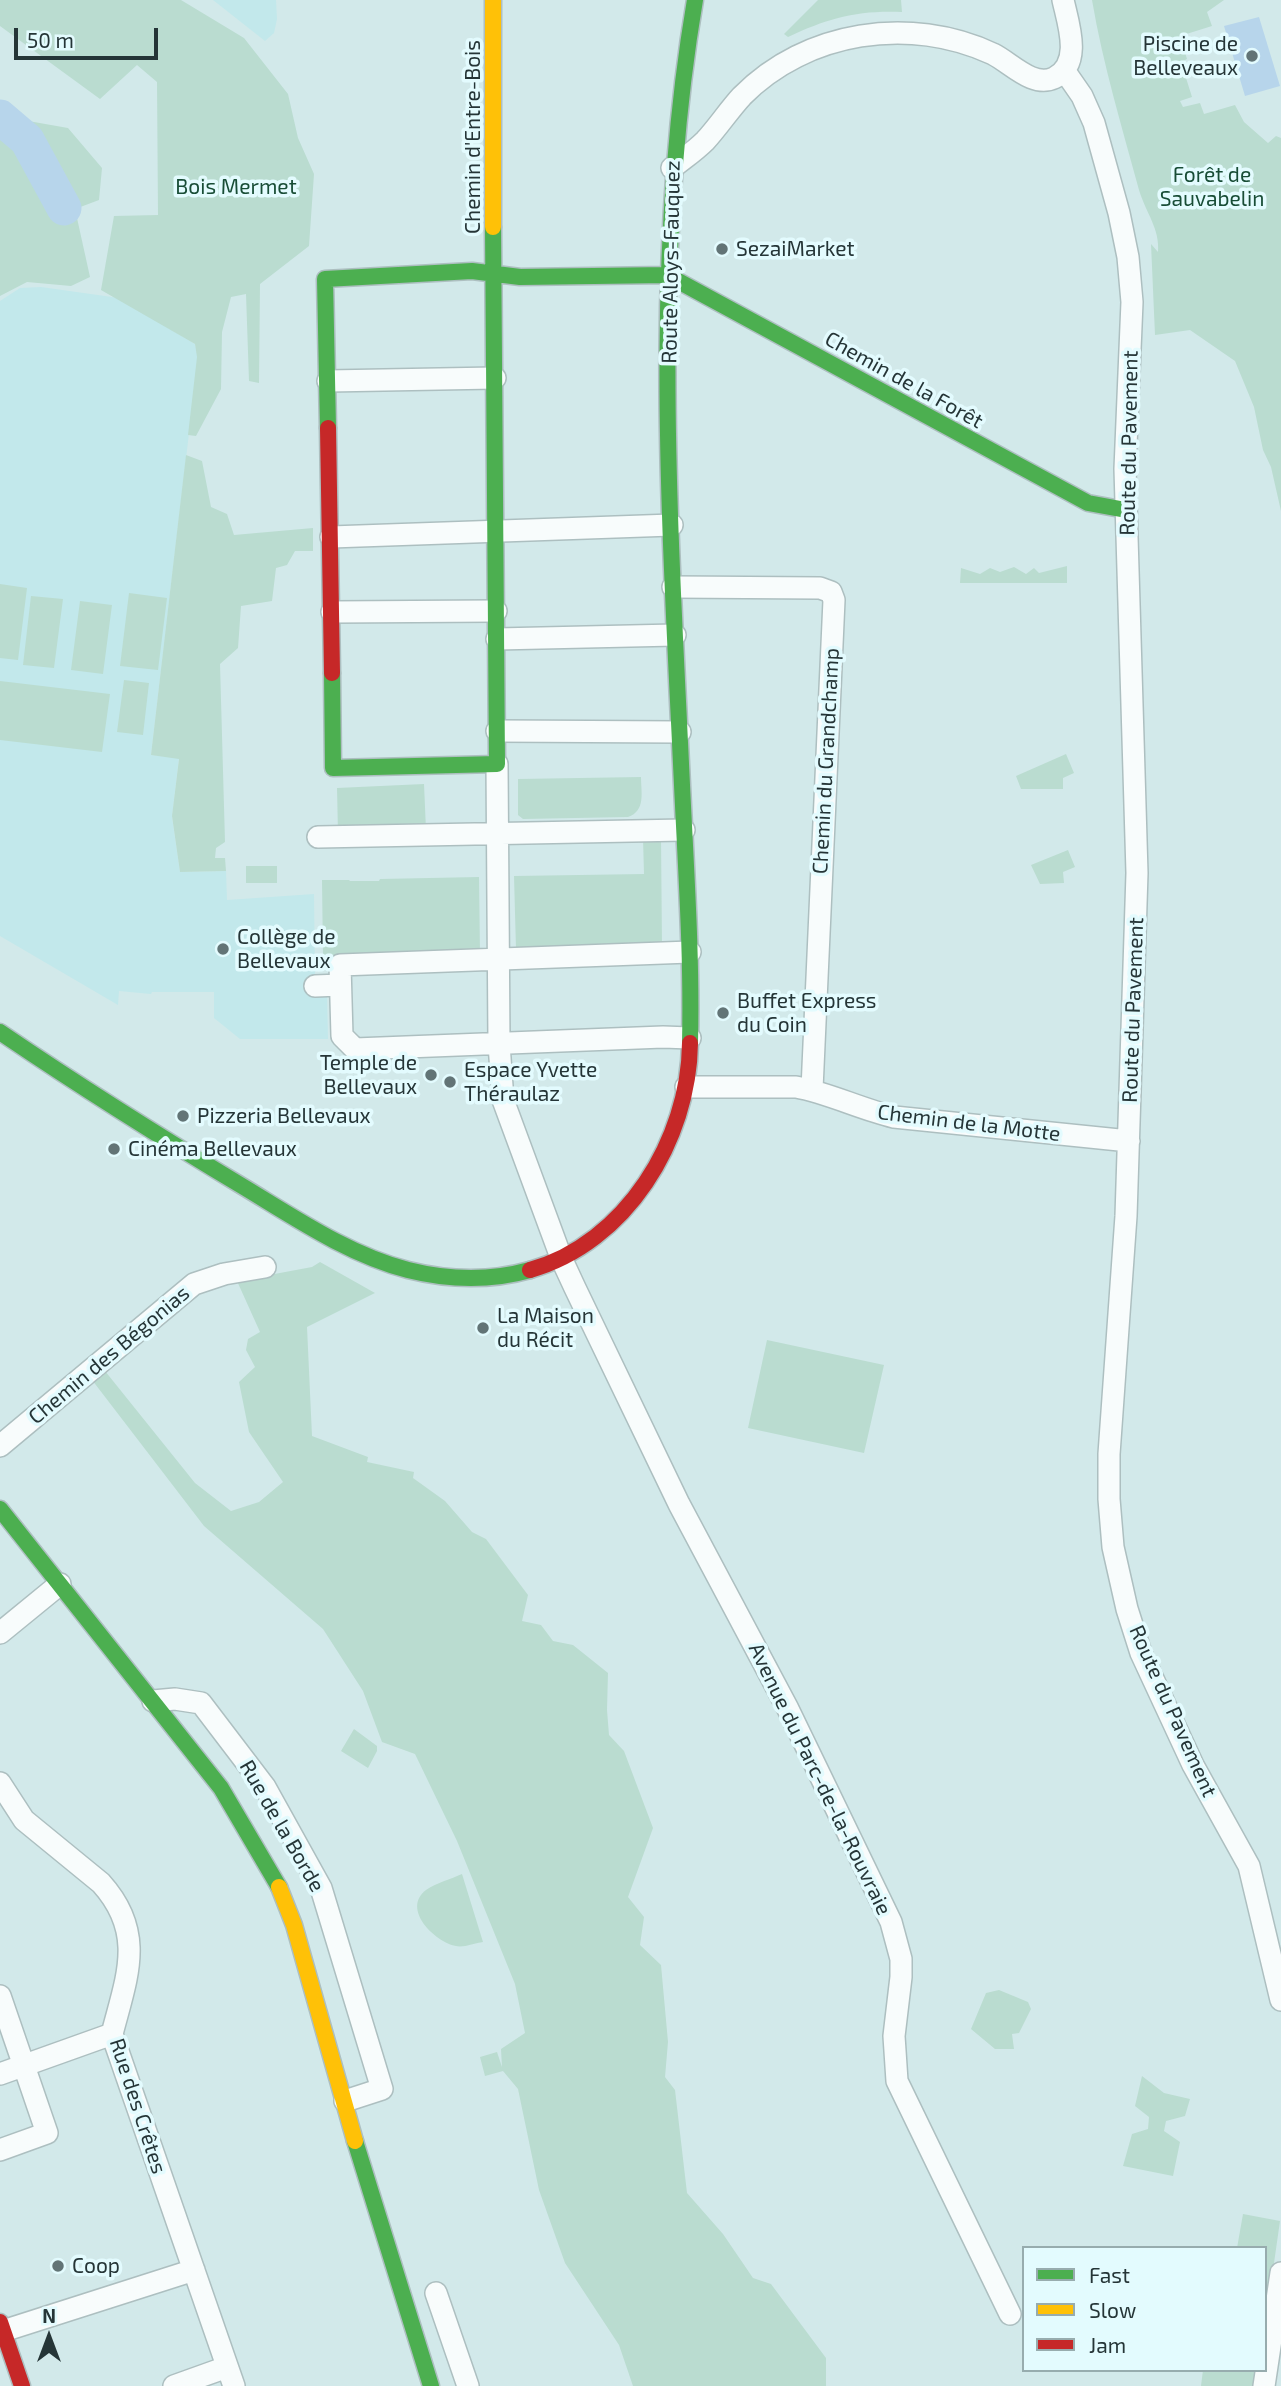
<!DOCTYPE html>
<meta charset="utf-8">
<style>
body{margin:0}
#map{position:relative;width:1281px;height:2386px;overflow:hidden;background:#d2e9ea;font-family:"Exo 2",sans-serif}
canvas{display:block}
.legend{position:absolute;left:1022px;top:2246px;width:245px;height:126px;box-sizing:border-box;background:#e3fbfe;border:2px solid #97acae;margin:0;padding:9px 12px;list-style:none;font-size:21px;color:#253537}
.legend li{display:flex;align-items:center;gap:14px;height:35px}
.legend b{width:35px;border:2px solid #97acae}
.north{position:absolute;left:14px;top:2302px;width:70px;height:70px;-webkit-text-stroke:5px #e3fbfe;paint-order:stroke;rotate:0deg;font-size:19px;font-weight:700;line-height:28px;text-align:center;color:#253537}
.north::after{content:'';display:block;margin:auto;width:24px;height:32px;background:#253537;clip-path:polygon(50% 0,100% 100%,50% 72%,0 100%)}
.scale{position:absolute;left:14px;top:28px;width:144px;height:32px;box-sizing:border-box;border:4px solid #253537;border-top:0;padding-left:9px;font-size:21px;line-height:24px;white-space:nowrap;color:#253537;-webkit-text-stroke:5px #e3fbfe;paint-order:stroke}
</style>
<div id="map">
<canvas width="1281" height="2386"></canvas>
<ul class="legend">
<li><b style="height:9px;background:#4caf50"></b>Fast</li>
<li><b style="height:9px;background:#ffc107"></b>Slow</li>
<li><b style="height:9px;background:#c62828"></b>Jam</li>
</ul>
<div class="north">N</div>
<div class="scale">50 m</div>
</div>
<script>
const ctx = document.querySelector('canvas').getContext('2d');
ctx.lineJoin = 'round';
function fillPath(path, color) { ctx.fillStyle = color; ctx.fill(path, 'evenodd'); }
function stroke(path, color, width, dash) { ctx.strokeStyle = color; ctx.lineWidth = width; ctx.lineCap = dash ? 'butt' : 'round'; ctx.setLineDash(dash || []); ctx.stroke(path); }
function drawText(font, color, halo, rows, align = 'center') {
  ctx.font = font + ' "Exo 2",sans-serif'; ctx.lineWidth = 7; ctx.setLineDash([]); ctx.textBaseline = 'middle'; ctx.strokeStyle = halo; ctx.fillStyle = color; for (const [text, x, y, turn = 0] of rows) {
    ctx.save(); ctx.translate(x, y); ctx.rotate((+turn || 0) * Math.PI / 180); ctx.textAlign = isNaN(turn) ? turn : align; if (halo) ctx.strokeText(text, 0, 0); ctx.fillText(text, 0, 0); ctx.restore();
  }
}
fillPath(new Path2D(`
 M213,0H276L277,19L274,33L265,41Z
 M41,287L119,298L195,344L198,357L151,755L179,758L172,817L180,872L226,871L227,900L314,894L315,979L327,995L328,1039H240L214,1018V992H152L151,994L119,991L118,1005L0,936V301L20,288Z`), '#c2e8eb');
fillPath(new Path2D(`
 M0,0H181L244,38L288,94L298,138L314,174L309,246L260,284L259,383L249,381L246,294L231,297L222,332L221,389L196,436L188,435L197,357L195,344L101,290L114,216L158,215L157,82L137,65L100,99L0,26Z
 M818,0H901L902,12C858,10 828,18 788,37L784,34Z
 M1092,0H1224L1207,12L1212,26L1180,36L1187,59L1181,62L1192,97L1180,101L1183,107L1200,103L1204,114L1235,105L1244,122L1268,143L1276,136L1281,138V511L1271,467L1263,450L1254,407L1235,361L1190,330L1155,335L1151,244L1158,252C1160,229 1146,213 1139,190C1122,127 1103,65 1092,0Z
 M0,116L68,128L102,168L99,200L75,209L90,277L71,286L27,282L0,296Z
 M186,455L202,461L211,507L227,514L234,535L313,528V551H295L287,565L276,568L272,601L241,606L238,648L220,664L225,842L216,848L215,858H225L226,871L180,872L172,816L179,759L151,755Z
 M1067,566V583H960L961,568L980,574L990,568L1000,572L1014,567L1026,574L1034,568L1039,573Z
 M0,584L27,588L18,660L0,658Z
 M129,593L167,598L158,670L120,666Z
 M31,596L63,599L54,668L23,665Z
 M80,601L112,605L103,674L71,670Z
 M124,680L149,683L143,735L117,732Z
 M0,681L110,694L102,752L0,740Z
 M1066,754L1074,773L1063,778V789H1021L1016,776Z
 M641,777C641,792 646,811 628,817L523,819L518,815V779Z
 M424,784L426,830L338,833L337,788Z
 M661,837L662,947L516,949L514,876L644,874L643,838Z
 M1068,850L1075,867L1063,872L1064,883L1040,884L1031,865Z
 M246,866H277V883H246Z
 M479,877L480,955L323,958L322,880H349L350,881H379L380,879Z
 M320,1262L375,1293L307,1327L312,1436L368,1457L367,1462L414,1472L413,1478L445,1501L472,1532L486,1539L528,1595L522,1621L541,1625L553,1641L573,1645L608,1673L607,1710L609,1735L624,1751L653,1828L628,1897L644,1917L640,1945L661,1965L668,2042L665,2077L675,2090L687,2193L723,2234L753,2278L771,2284L826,2358V2386H633L619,2345L565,2263L539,2190L518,2089L503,2071L485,2076L480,2057L497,2052L502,2067L501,2049L525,2033L515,1984L457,1841L415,1754L382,1742L363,1691L323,1629L204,1526L89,1376L101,1366L195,1483L231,1511L259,1502L283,1482L249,1432L239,1382L255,1367L246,1350L248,1339L260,1332L237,1281L312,1267Z
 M767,1340L884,1365L864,1453L748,1428Z
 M354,1729L377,1746V1751L368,1768L341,1751Z
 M462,1874L483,1942C475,1943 463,1948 456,1946C435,1942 401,1909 426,1890C436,1883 451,1879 462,1874Z
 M999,1990L1028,2002L1031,2009L1019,2033L1012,2034L1014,2049H995L971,2029L986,1993Z
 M1142,2076L1164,2093L1190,2099L1185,2116L1166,2121L1164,2131L1180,2142L1173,2176L1123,2166L1132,2134L1148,2129L1149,2117L1135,2106Z
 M1243,2214L1280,2221L1265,2326V2248H1237Z
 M1203,2370H1258L1256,2386H1201Z`), '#badcd0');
fillPath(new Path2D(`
 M1259,17L1280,86L1245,96L1224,26Z`), '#b7d5eb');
stroke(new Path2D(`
 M0,117L27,140L64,208`), '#b7d5eb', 35);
const street = new Path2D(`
 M1064,70L1082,96L1094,123L1119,213L1128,257L1132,302L1125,469L1137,873L1126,1216L1109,1454V1499L1113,1547L1127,1609L1141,1653L1193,1765L1249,1866L1281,2000
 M672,168C683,159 695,151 705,141C718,127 729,110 742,96C806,31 910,15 993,54C1011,63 1033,88 1054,78C1083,64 1068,23 1063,0
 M328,381L495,378
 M331,537L672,525
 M673,587L820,588L831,592L834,600L812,1089
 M332,612L496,611
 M497,639L675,635
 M497,731L680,732
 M497,764L499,1044L503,1100L562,1260L575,1288L679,1504L788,1709L891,1922L901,1959V1977L894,2036L897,2081L1010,2314
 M318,837L684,830
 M690,952L340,965L342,1036L355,1049L663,1037L690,1038
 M315,986L340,985
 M686,1087H796C829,1093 860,1109 894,1117L1129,1141
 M0,1446L194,1284L224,1274L265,1267
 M0,1633L60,1584
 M153,1701L175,1699L201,1703L265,1787L321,1888L382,2089L345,2101
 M0,1783L24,1820L101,1883C146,1933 127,1976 112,2034L234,2386
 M0,1996L47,2133L0,2150
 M0,2074L112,2034
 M436,2293L468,2386
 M3,2331L194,2270
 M174,2386L227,2367
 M1264,2386L1281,2273`);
const fast = new Path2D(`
 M328,428L325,279L472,271L520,277L667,275L1088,503L1126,510
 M332,673L333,768L497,764L493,227
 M0,1032C81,1087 164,1139 247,1189C298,1220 350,1255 408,1270C448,1280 491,1281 530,1270
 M690,1043C692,957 686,871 682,785C670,525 651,257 695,0
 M0,1509L221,1788L279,1887
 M355,2141L431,2386`);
const slow = new Path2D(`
 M493,0V227
 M279,1887L294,1925L355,2141`);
const jam = new Path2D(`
 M328,428L332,673
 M530,1270C626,1243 689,1140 690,1043
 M0,2322L22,2386`);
stroke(street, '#adbfc0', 24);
stroke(fast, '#adbfc0', 19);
stroke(slow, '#adbfc0', 19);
stroke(jam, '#adbfc0', 19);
stroke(street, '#f8fcfc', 21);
stroke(fast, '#4caf50', 16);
stroke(slow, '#ffc107', 16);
stroke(jam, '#c62828', 16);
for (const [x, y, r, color] of [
 [1252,56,7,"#627476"],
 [722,249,7,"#627476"],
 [223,949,7,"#627476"],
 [723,1013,7,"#627476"],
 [431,1075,7,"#627476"],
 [450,1082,7,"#627476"],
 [183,1116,7,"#627476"],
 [114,1149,7,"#627476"],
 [483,1328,7,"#627476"],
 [58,2266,7,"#627476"]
]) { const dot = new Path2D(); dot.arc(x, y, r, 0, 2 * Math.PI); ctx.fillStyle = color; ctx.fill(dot); stroke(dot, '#e3fbfe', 2.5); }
drawText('21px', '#253537', '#e3fbfe', [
 ["Piscine de",1238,44,"right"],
 ["Belleveaux",1238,68,"right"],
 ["SezaiMarket",736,249],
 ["Collège de",237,937],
 ["Bellevaux",237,961],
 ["Buffet Express",737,1001],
 ["du Coin",737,1025],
 ["Temple de",417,1063,"right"],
 ["Bellevaux",417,1087,"right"],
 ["Espace Yvette",464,1070],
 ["Théraulaz",464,1094],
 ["Pizzeria Bellevaux",197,1116],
 ["Cinéma Bellevaux",128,1149],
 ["La Maison",497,1316],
 ["du Récit",497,1340],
 ["Coop",72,2266]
], 'left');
drawText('21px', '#253537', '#e3fbfe', [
 ["Chemin d'Entre-Bois",473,137,-90],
 ["Route Aloys-Fauquez",671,262,-89],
 ["Chemin de la Forêt",904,380,29],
 ["Route du Pavement",1129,443,-89],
 ["Chemin du Grandchamp",826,761,-87],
 ["Route du Pavement",1133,1010,-88],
 ["Chemin de la Motte",969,1123,7],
 ["Chemin des Bégonias",109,1355,-40],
 ["Route du Pavement",1173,1711,66],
 ["Avenue du Parc-de-la-Rouvraie",820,1779,64],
 ["Rue de la Borde",282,1826,60],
 ["Rue des Crêtes",138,2106,72]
]);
drawText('21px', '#184d36', '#e3fbfe', [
 ["Forêt de",1212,175],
 ["Sauvabelin",1212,199],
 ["Bois Mermet",236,187]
]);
</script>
